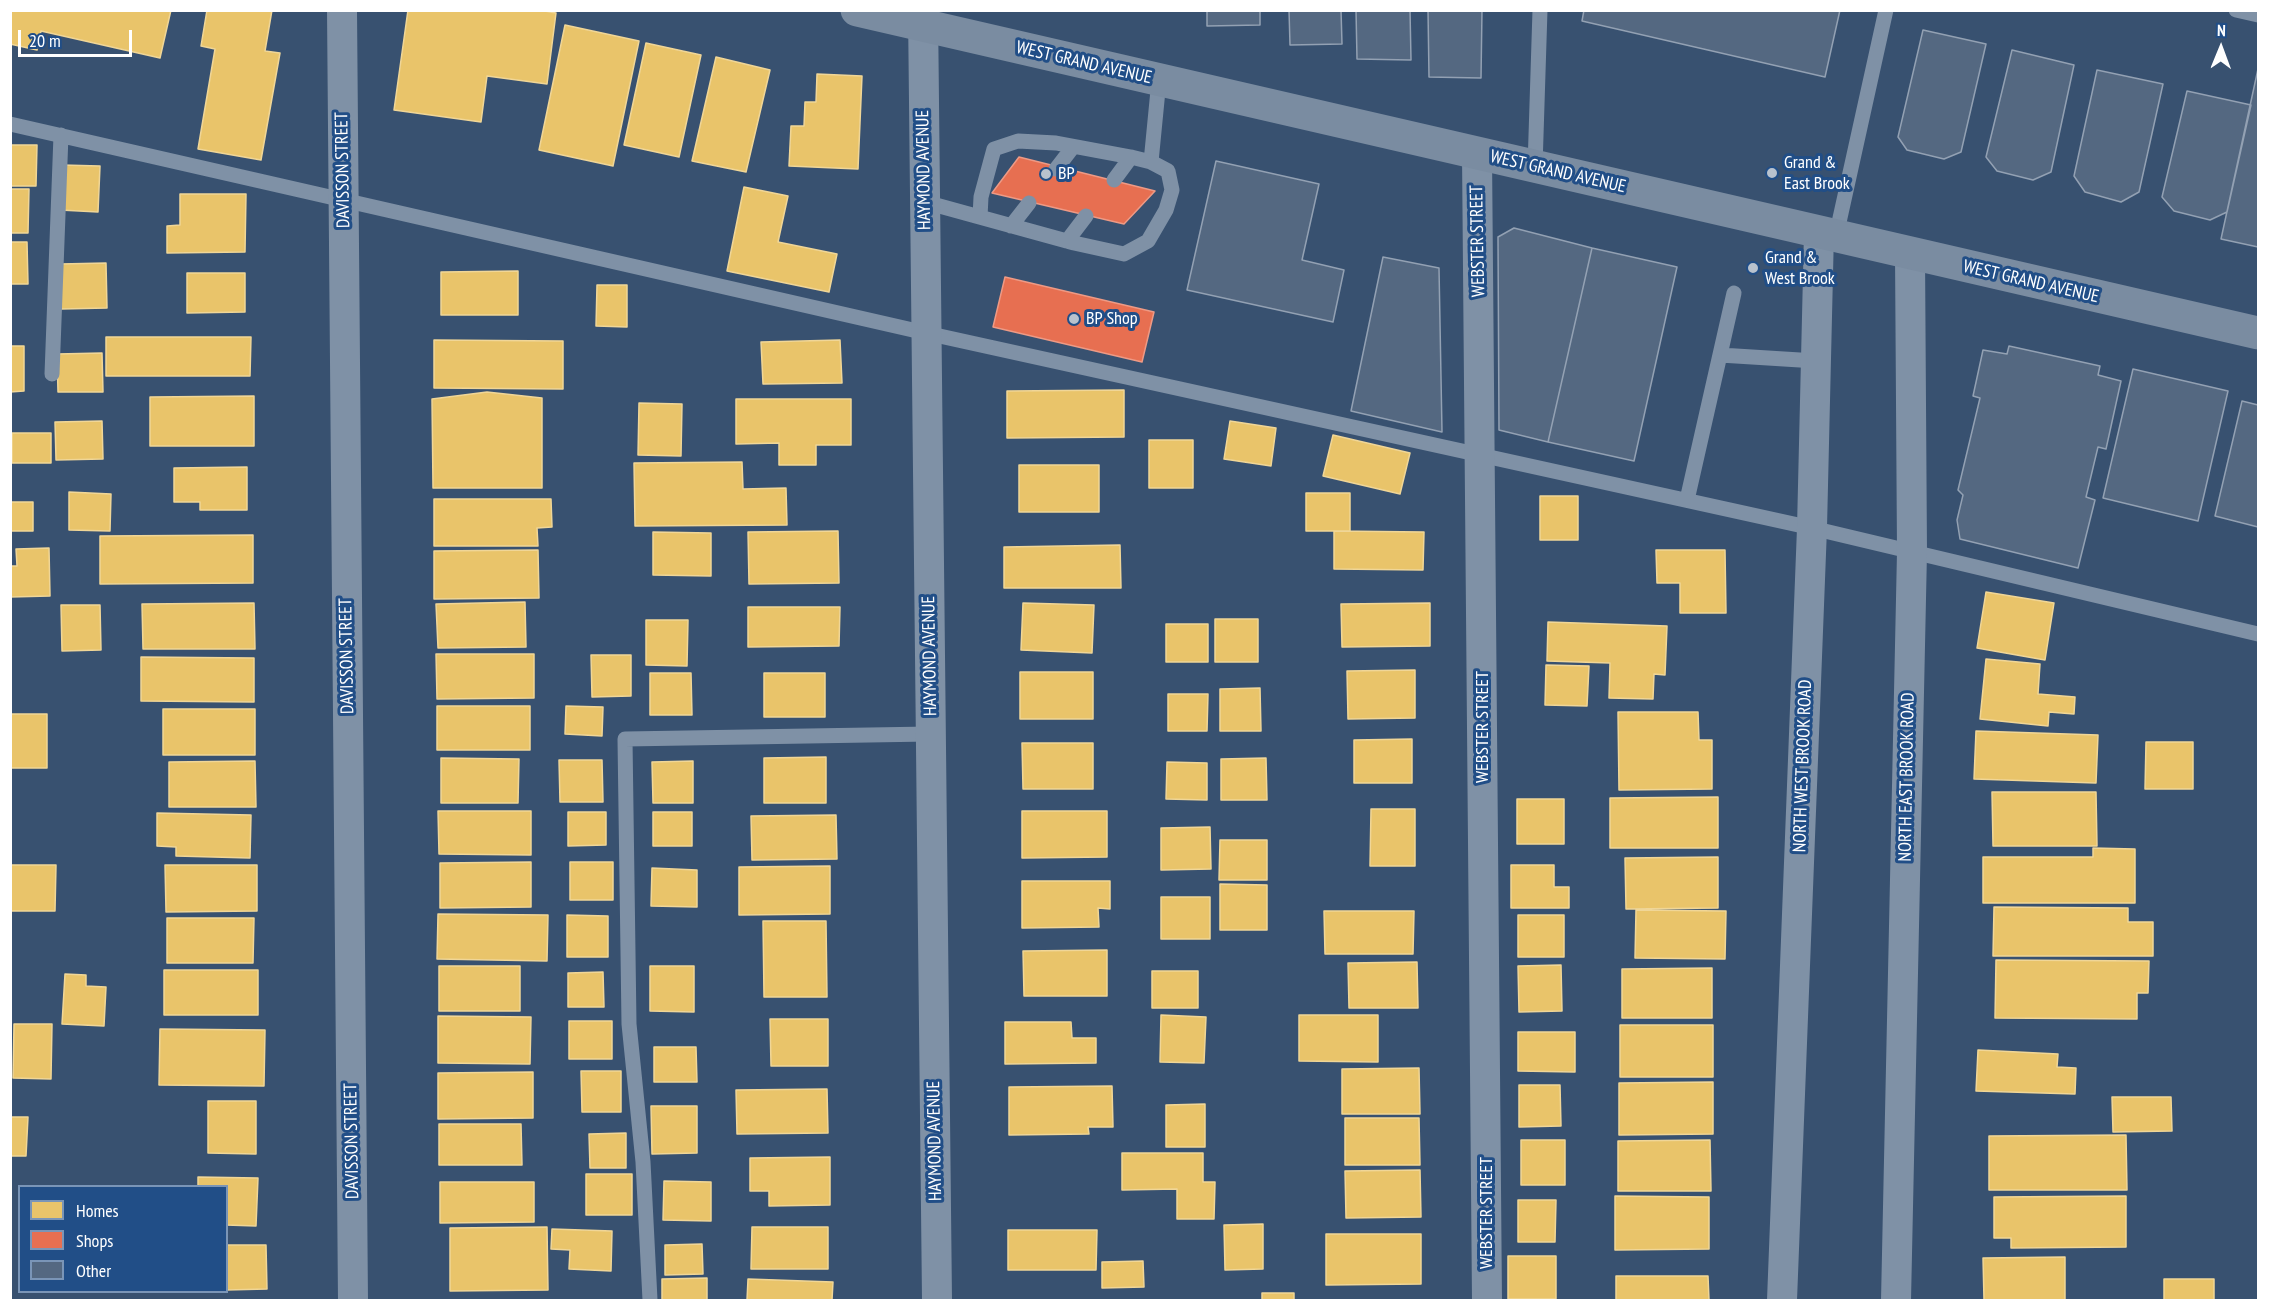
<!DOCTYPE html>
<style>
body{margin:0}
#map{position:relative;width:2269px;height:1311px;overflow:hidden;background:#385170;font-family:"PT Sans Narrow",sans-serif}
canvas{display:block}
.frame{position:absolute;inset:0;border:12px solid #fff;pointer-events:none}
.legend{position:absolute;left:18px;top:1185px;width:210px;height:108px;box-sizing:border-box;background:#214e87;border:2px solid #7a95b7;margin:0;padding:8px 10px;list-style:none;font-size:18px;color:#fff}
.legend li{display:flex;align-items:center;gap:12px;height:30px}
.legend b{width:30px;border:2px solid #7a95b7}
.north{position:absolute;left:2191px;top:18px;width:60px;height:60px;-webkit-text-stroke:4px #214e87;paint-order:stroke;rotate:1deg;font-size:16px;font-weight:700;line-height:24px;text-align:center;color:#fff}
.north::after{content:'';display:block;margin:auto;width:21px;height:27px;background:#fff;clip-path:polygon(50% 0,100% 100%,50% 72%,0 100%)}
.scale{position:absolute;left:18px;top:30px;width:114px;height:27px;box-sizing:border-box;border:3px solid #fff;border-top:0;padding-left:8px;font-size:18px;line-height:21px;white-space:nowrap;color:#fff;-webkit-text-stroke:4px #214e87;paint-order:stroke}
</style>
<div id="map">
<canvas width="2269" height="1311"></canvas>
<div class="frame"></div>
<ul class="legend">
<li><b style="height:16px;background:#e9c46a"></b>Homes</li>
<li><b style="height:16px;background:#e76f51"></b>Shops</li>
<li><b style="height:16px;background:#546881"></b>Other</li>
</ul>
<div class="north">N</div>
<div class="scale">20 m</div>
</div>
<script>
const ctx = document.querySelector('canvas').getContext('2d');
ctx.lineJoin = 'round';
function fillPath(path, color) { ctx.fillStyle = color; ctx.fill(path, 'evenodd'); }
function stroke(path, color, width, dash) { ctx.strokeStyle = color; ctx.lineWidth = width; ctx.lineCap = dash ? 'butt' : 'round'; ctx.setLineDash(dash || []); ctx.stroke(path); }
function drawText(font, color, halo, rows, align = 'center') {
  ctx.font = font + ' "PT Sans Narrow",sans-serif'; ctx.lineWidth = 6; ctx.setLineDash([]); ctx.textBaseline = 'middle'; ctx.strokeStyle = halo; ctx.fillStyle = color; for (const [text, x, y, turn = 0] of rows) {
    ctx.save(); ctx.translate(x, y); ctx.rotate((+turn || 0) * Math.PI / 180); ctx.textAlign = isNaN(turn) ? turn : align; if (halo) ctx.strokeText(text, 0, 0); ctx.fillText(text, 0, 0); ctx.restore();
  }
}
const homes = new Path2D(`
 M10,10H171L160,58L41,31L37,50L10,44Z
 M207,10H272L265,51L280,53L261,160L198,149L215,49L201,46Z
 M408,10H539L556,13L547,84L487,76L481,122L394,110Z
 M565,25L639,41L613,166L539,150Z
 M646,43L701,55L679,157L624,145Z
 M716,57L770,70L746,172L692,161Z
 M817,74L862,76L858,169L789,166L791,126H804L805,102H816Z
 M10,145H37L36,186H10Z
 M62,165L100,166L98,212L60,210Z
 M744,187L788,196L778,242L837,254L829,292L727,271Z
 M10,189H29L28,233H10Z
 M180,194H246L245,252L167,253V226L180,225Z
 M10,242H27L28,284H10Z
 M106,263L107,308L61,309L60,264Z
 M518,271V315H441V272Z
 M187,273H245V312L187,313Z
 M597,285H627V327L596,326Z
 M106,337H251L250,376H106Z
 M434,340L563,341V389L434,388Z
 M840,340L842,383L763,384L761,342Z
 M10,346H24V391L10,392Z
 M102,353L103,392H58L57,354Z
 M1124,390V437L1007,438V391Z
 M487,392L542,398V488H433L432,399Z
 M254,396V446H150V397Z
 M736,399H851V445H816V465H779V443L736,444Z
 M639,403L682,404L681,456L638,455Z
 M102,421L103,459L56,460L55,422Z
 M1230,421L1276,428L1271,466L1224,459Z
 M12,433H51V463H12Z
 M1333,435L1410,453L1400,494L1323,476Z
 M1149,440H1193V488H1149Z
 M742,462L743,489L786,488L787,525L635,526L634,463Z
 M1019,465H1099V512H1019Z
 M247,467V510H200V502H174V468Z
 M69,492L111,494L110,531L69,530Z
 M1306,493H1350V531H1306Z
 M1540,496H1578V540H1540Z
 M434,499H551L552,527L537,528L538,546H434Z
 M10,502H33V531H10Z
 M838,531L839,583L749,584L748,532Z
 M1334,531L1424,532L1423,570L1334,569Z
 M653,532L711,533V576L653,575Z
 M253,535V583L100,584V536Z
 M1120,545L1121,588H1004V547Z
 M49,548L50,596L10,597V566H17L16,549Z
 M538,550L539,598L434,599V551Z
 M1656,550H1725L1726,613H1680V583H1657Z
 M1986,592L2054,603L2045,660L1977,648Z
 M525,602L526,647L438,648L436,604Z
 M254,603L255,649H143L142,604Z
 M1023,603L1094,605L1092,653L1021,650Z
 M1430,603V646L1342,647L1341,604Z
 M61,605H100L101,650L62,651Z
 M748,607H840L839,646L748,647Z
 M1215,619H1258V662H1215Z
 M646,620H688L687,666L646,665Z
 M1548,622L1667,626L1665,675L1654,674L1653,699L1609,698L1610,663L1547,661Z
 M1166,624H1208V662H1166Z
 M436,654H534V698L437,699Z
 M591,655H631V696L592,697Z
 M141,657L254,658V702L141,701Z
 M1986,659L2040,664L2038,694L2075,697L2074,714L2049,712L2048,726L1980,719Z
 M1546,665L1589,666L1587,706L1545,705Z
 M1415,670V718L1348,719L1347,671Z
 M1020,672H1093V719H1020Z
 M650,673H691L692,715H650Z
 M764,673H825V717H764Z
 M1260,688L1261,731H1220V689Z
 M1168,694H1208L1207,731H1168Z
 M437,706H530V750H437Z
 M566,706L603,707L602,736L565,734Z
 M163,709H255V755H163Z
 M1618,712H1698L1699,740H1712V789L1619,790Z
 M10,714H47V768H10Z
 M1976,731L2098,735L2096,783L1974,779Z
 M1412,739V783H1354V740Z
 M2146,742H2193V789H2145Z
 M1022,743H1093V789H1023Z
 M826,757V803H764V758Z
 M441,758L519,759L518,803H441Z
 M1266,758L1267,800H1221V759Z
 M559,760H602L603,802H560Z
 M255,761L256,807H169V762Z
 M693,761V803H653L652,762Z
 M1167,762L1207,763V800L1166,799Z
 M1992,792H2096L2097,846H1993Z
 M1718,797V848H1610V798Z
 M1517,799H1564V844H1517Z
 M1371,809H1415V866H1370Z
 M438,811H531V855L439,854Z
 M1022,811H1107V857L1022,858Z
 M568,812H606V845L568,846Z
 M653,812H692V846H653Z
 M157,813L251,815L250,858L176,856V847L157,846Z
 M836,815L837,859L752,860L751,816Z
 M1210,827L1211,869L1161,870V828Z
 M1220,840H1267V880H1219Z
 M2093,848L2135,849V903H1983V857H2093Z
 M1718,857V908L1626,909L1625,858Z
 M531,862V907L440,908V863Z
 M570,862H613V900H570Z
 M10,865H56L55,911H10Z
 M165,865H257V911L166,912Z
 M1511,865H1554V887H1569V908H1511Z
 M830,866V914L739,915V867Z
 M652,868L697,870V907L651,906Z
 M1022,881H1110V909L1098,908L1099,927L1022,928Z
 M1220,884L1267,885V930H1220Z
 M1161,897H1210V939H1161Z
 M1994,907L2128,908V922H2153V956H1993Z
 M1636,910L1726,911L1725,959L1635,958Z
 M1324,911H1414L1413,954H1325Z
 M438,914L548,915L547,961L437,959Z
 M567,915L608,916V957H567Z
 M1518,915H1564V957H1518Z
 M167,918H254L253,963H167Z
 M763,921H826L827,997H764Z
 M1107,950V996H1024L1023,951Z
 M1996,960L2149,961L2148,993H2137V1019L1995,1018Z
 M1417,962L1418,1008H1349L1348,963Z
 M1561,965L1562,1011L1519,1012L1518,966Z
 M439,966H520V1011H439Z
 M650,966H694V1012L650,1011Z
 M1712,968V1018H1622V969Z
 M164,970H258V1015H164Z
 M1152,971H1198V1008H1152Z
 M603,972L604,1007H568V973Z
 M65,974L86,975V986L106,987L104,1026L62,1024Z
 M1161,1015L1206,1017L1204,1063L1160,1062Z
 M1299,1015H1378V1062L1299,1061Z
 M438,1016L531,1017L530,1064L438,1063Z
 M770,1019H828V1066H771Z
 M569,1021H612V1059H569Z
 M1005,1022H1071L1072,1038H1096V1063L1005,1064Z
 M14,1024H52L51,1079L13,1078Z
 M1620,1025H1713V1077H1620Z
 M160,1029L265,1030L264,1086L159,1085Z
 M1518,1032H1575V1072L1518,1071Z
 M654,1047H696L697,1082H654Z
 M1978,1050L2058,1054L2057,1067L2076,1068L2075,1094L1976,1091Z
 M1419,1068L1420,1114H1342V1069Z
 M581,1071H621V1112H582Z
 M533,1072V1118L438,1119V1073Z
 M1713,1082V1134L1619,1135V1083Z
 M1519,1085H1560L1561,1126L1519,1127Z
 M1112,1086L1113,1127H1088L1089,1134L1009,1135V1087Z
 M827,1089L828,1133L737,1134L736,1090Z
 M2112,1097H2171L2172,1131L2113,1132Z
 M208,1101H256V1154L208,1153Z
 M1205,1104V1147H1166V1105Z
 M651,1106H697V1153L652,1154Z
 M10,1117H28L26,1156H10Z
 M1345,1118H1419L1420,1165H1345Z
 M439,1124H521L522,1165H439Z
 M626,1133V1168H590L589,1134Z
 M2126,1135L2127,1190H1989V1136Z
 M1521,1140H1565V1185H1521Z
 M1710,1140L1711,1191H1618V1141Z
 M1122,1153H1203V1182H1215L1214,1219H1177V1189L1122,1190Z
 M830,1157V1205L769,1206V1191H750V1158Z
 M1420,1170L1421,1217L1346,1218L1345,1171Z
 M586,1174H632V1215H586Z
 M198,1177L258,1178L256,1226L226,1225V1186H198Z
 M664,1181L711,1182V1221L663,1220Z
 M440,1182H534V1222L440,1223Z
 M1615,1196L1709,1197V1249L1615,1250Z
 M2126,1196V1247L2011,1248V1238H1994V1197Z
 M1518,1200H1556L1555,1242H1518Z
 M1263,1224V1269L1225,1270L1224,1225Z
 M547,1227L548,1290L450,1291V1228Z
 M752,1227H828V1269H751Z
 M552,1229L612,1231L611,1271L569,1269L570,1250L551,1249Z
 M1008,1230H1097L1096,1270H1008Z
 M1326,1234H1421V1284L1326,1285Z
 M702,1244L703,1274L665,1275V1245Z
 M226,1245H266L267,1289L226,1290Z
 M1508,1256H1556V1299H1508Z
 M2065,1257V1300H1984L1983,1258Z
 M1143,1261L1144,1287L1102,1288V1262Z
 M1616,1276H1708L1709,1300H1616Z
 M707,1278V1300H662V1279Z
 M748,1279L833,1282L832,1300H747Z
 M2164,1279H2214V1300H2164Z
 M1262,1293H1294V1300H1262Z`);
fillPath(homes, '#e9c46a');
stroke(homes, '#f0d697', 1.5);
const shops = new Path2D(`
 M1019,157L1155,191L1124,224L992,193Z
 M1005,277L1154,312L1142,362L993,327Z`);
fillPath(shops, '#e76f51');
stroke(shops, '#ee9a85', 1.5);
const building = new Path2D(`
 M1207,10H1260V25L1207,26Z
 M1289,10H1341L1342,44L1290,45Z
 M1356,10H1410L1411,60L1357,59Z
 M1428,10H1482L1481,78L1429,77Z
 M1584,10H1840L1825,77L1582,21Z
 M1923,30L1986,44L1961,152L1944,159L1907,150L1898,137Z
 M2012,50L2074,65L2051,172L2033,180L1997,171L1986,157Z
 M2258,69V247L2221,239Z
 M2097,70L2163,84L2139,192L2121,202L2085,192L2074,176Z
 M2187,91L2251,105L2227,212L2210,220L2174,211L2162,197Z
 M1216,161L1319,184L1302,260L1344,270L1333,322L1187,290Z
 M1514,228L1592,248L1548,442L1499,430L1498,237Z
 M1592,248L1677,267L1634,461L1548,442Z
 M1383,257L1439,268L1442,432L1351,411Z
 M2009,346L2100,366L2098,375L2121,381L2106,449L2098,447L2086,497L2095,500L2078,568L1960,539L1957,520L1963,495L1958,490L1980,398L1973,396L1983,350L2007,354Z
 M2133,369L2228,391L2198,521L2103,498Z
 M2242,401L2258,405V527L2215,516Z`);
fillPath(building, '#546881');
stroke(building, '#93a1b3', 1.5);
stroke(new Path2D(`
 M2236,10L2258,15
 M10,124L926,333L1812,528L2258,634
 M1151,162L1159,80
 M1535,167L1540,10
 M1056,169L1073,147
 M1114,180L1131,157
 M925,202L1074,243L1124,254L1148,241L1166,210L1172,190L1168,171L1151,162L1131,157L1056,143L1018,141L994,149L981,197L980,217
 M1011,226L1029,203
 M1836,236L1886,10
 M1067,241L1086,216
 M1720,355L1816,361
 M52,374L61,135
 M1687,500L1734,293
 M650,1300L643,1162L629,1024L625,739L930,734`), '#7f91a6', 15);
stroke(new Path2D(`
 M342,10L353,1300
 M923,10L937,1300
 M1477,154L1487,1300
 M1782,1300L1812,528L1819,232
 M1896,1300L1912,552L1910,254`), '#7f91a6', 30);
stroke(new Path2D(`
 M857,10L2258,333`), '#7a8ca1', 33);
for (const [x, y, r, color] of [
 [1772,173,6,"#b9c2cd"],
 [1046,174,6,"#b9c2cd"],
 [1753,268,6,"#b9c2cd"],
 [1074,319,6,"#b9c2cd"]
]) { const dot = new Path2D(); dot.arc(x, y, r, 0, 2 * Math.PI); ctx.fillStyle = color; ctx.fill(dot); stroke(dot, '#214e87', 2); }
drawText('18px', '#fff', '#214e87', [
 ["WEST GRAND AVENUE",1084,63,13],
 ["DAVISSON STREET",343,170,-91],
 ["HAYMOND AVENUE",924,170,-91],
 ["WEST GRAND AVENUE",1558,172,13],
 ["WEBSTER STREET",1478,241,-91],
 ["WEST GRAND AVENUE",2031,282,13],
 ["DAVISSON STREET",347,656,-91],
 ["HAYMOND AVENUE",930,656,-91],
 ["WEBSTER STREET",1483,727,-90],
 ["NORTH WEST BROOK ROAD",1803,766,-88],
 ["NORTH EAST BROOK ROAD",1907,777,-89],
 ["DAVISSON STREET",352,1141,-91],
 ["HAYMOND AVENUE",935,1141,-91],
 ["WEBSTER STREET",1487,1213,-90]
]);
drawText('18px', '#fff', '#214e87', [
 ["Grand &",1784,163],
 ["East Brook",1784,184],
 ["BP",1058,174],
 ["Grand &",1765,258],
 ["West Brook",1765,279],
 ["BP Shop",1086,319]
], 'left');
</script>
